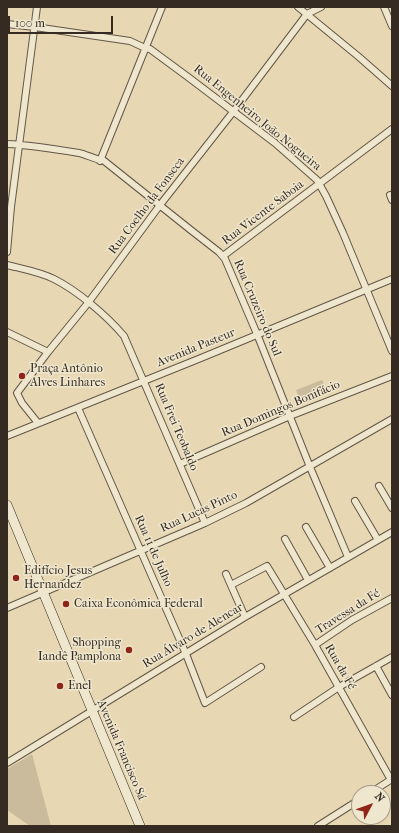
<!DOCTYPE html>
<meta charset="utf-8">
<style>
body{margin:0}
#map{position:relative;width:399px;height:833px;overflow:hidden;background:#e7d8b3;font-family:"IM FELL French Canon",serif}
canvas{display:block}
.frame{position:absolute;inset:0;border:8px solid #352b23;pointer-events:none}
.north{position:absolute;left:351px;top:785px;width:40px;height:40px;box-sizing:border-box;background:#efe6ce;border:1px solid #a59b8a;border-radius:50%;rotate:49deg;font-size:11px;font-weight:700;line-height:16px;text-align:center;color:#352b23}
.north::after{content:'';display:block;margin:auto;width:14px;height:18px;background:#8f2418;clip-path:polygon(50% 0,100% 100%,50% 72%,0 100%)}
.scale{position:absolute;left:8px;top:16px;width:105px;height:18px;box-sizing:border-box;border:2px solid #352b23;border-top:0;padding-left:5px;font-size:12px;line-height:14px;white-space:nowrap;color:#352b23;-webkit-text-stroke:3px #efe6ce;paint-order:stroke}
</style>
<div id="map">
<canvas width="399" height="833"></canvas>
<div class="frame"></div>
<div class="north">N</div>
<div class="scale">100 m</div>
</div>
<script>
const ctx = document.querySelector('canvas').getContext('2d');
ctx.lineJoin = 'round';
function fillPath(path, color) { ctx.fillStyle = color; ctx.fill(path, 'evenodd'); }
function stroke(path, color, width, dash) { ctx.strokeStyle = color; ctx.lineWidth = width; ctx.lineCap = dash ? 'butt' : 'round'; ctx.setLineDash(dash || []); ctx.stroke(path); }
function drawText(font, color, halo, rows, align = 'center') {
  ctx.font = font + ' "IM FELL French Canon",serif'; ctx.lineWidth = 3; ctx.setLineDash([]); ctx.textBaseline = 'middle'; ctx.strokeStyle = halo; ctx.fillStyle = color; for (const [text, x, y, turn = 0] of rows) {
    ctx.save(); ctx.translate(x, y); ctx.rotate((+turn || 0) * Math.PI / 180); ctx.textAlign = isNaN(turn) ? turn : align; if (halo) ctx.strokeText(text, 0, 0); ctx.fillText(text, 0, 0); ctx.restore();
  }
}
fillPath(new Path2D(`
 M322,380L328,393L301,404L296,390Z
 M32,754L51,826H30L7,810V769Z`), '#c9bb9b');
const minor = new Path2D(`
 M298,7L359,57L392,86
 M384,7L392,26
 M7,24L35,27L130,41L145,48L150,49L188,77L275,143L317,180L326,196L343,233L392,351
 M7,144C31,145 55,149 79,153C85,154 99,161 103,160L192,231L219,252L225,259L257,334L310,467L348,557
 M100,161L162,7
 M390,195L392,200
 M7,252L11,207L37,7
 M223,256L392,129
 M7,265C23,269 40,272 54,279C78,291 107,316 124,336L205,523
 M7,332L48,352
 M78,408L186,654L205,703L261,667
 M38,423L22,403L17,393L48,352L88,303L160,205L233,112L307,14L321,7
 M7,436L201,358L392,279
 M180,464L290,416L392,376
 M379,486L392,508
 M355,501L378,540
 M306,527L330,568
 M285,539L308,580
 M226,574L245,617
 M231,585L267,566L315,645L391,780
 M7,608L205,523L246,503L392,419
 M315,645L352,620L392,598
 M376,666L392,695
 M294,717L339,687L392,657
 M7,763L245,617L392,532
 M370,793L392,779
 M318,826L359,800`);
const secondary = new Path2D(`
 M7,505L140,826`);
stroke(minor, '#625647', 8);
stroke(secondary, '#352b23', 10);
stroke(minor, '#efe6ce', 6);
stroke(secondary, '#efe6ce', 9);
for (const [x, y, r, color] of [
 [22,376,4,"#8f2418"],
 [16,578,4,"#8f2418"],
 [66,604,4,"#8f2418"],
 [129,650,4,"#8f2418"],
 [60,686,4,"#8f2418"]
]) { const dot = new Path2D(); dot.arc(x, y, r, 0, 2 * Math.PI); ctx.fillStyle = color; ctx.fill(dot); stroke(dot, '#efe6ce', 1.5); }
drawText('12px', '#352b23', '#efe6ce', [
 ["Rua Engenheiro João Nogueira",257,118,39],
 ["Rua Coelho da Fonseca",147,206,-53],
 ["Rua Vicente Saboia",263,213,-37],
 ["Rua Cruzeiro do Sul",257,308,67],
 ["Avenida Pasteur",196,348,-22],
 ["Rua Domingos Bonifácio",281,409,-23],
 ["Rua Frei Teobaldo",176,427,67],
 ["Rua Lucas Pinto",199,512,-25],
 ["Rua 11 de Julho",153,551,66],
 ["Travessa da Fé",348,612,-32],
 ["Rua Álvaro de Alencar",193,636,-31],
 ["Rua da Fé",340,667,60],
 ["Avenida Francisco Sá",121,750,67]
]);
drawText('12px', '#352b23', '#efe6ce', [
 ["Praça Antônio",30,369],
 ["Alves Linhares",30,383],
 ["Edifício Jesus",24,571],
 ["Hernandez",24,585],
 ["Caixa Econômica Federal",74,604],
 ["Shopping",121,643,"right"],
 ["Iandê Pamplona",121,657,"right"],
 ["Enel",68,686]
], 'left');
</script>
